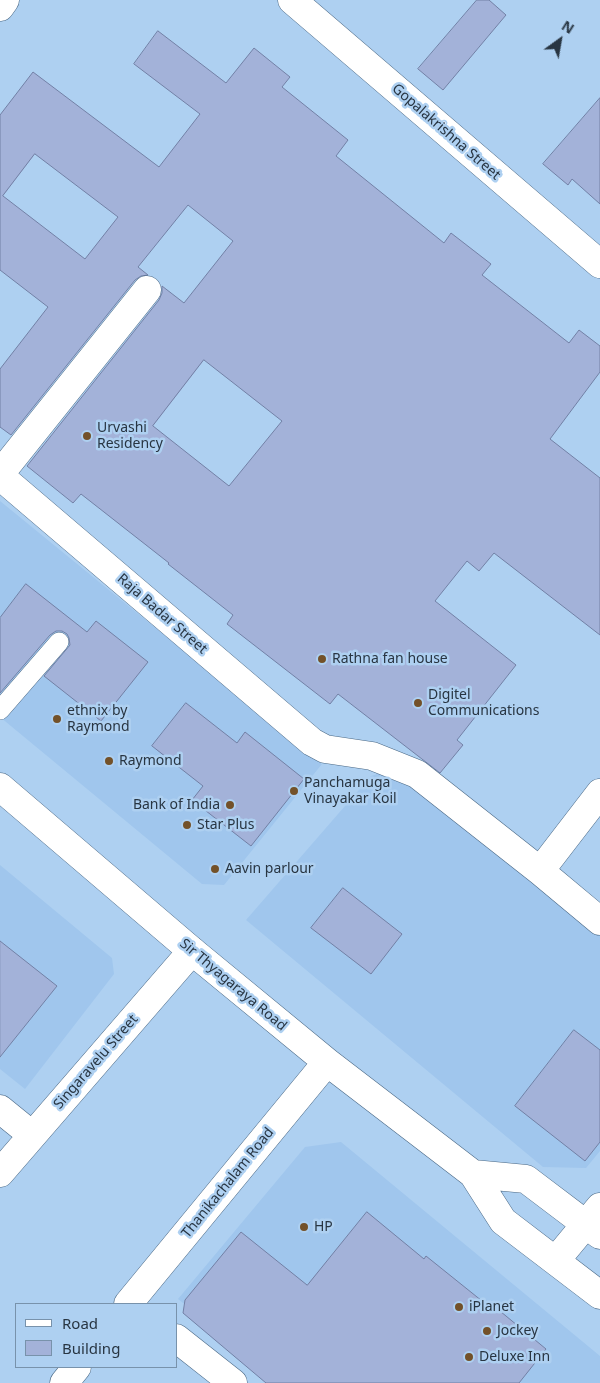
<!DOCTYPE html>
<style>
body{margin:0}
#map{position:relative;width:600px;height:1383px;overflow:hidden;background:#aed0f1;font-family:"Noto Sans",sans-serif}
canvas{display:block}
.legend{position:absolute;left:15px;top:1303px;width:162px;height:65px;box-sizing:border-box;background:#aed0f1;border:1px solid #7892ab;margin:0;padding:6px 9px;list-style:none;font-size:15px;color:#283542}
.legend li{display:flex;align-items:center;gap:10px;height:25px}
.legend b{width:25px;border:1px solid #7892ab}
.north{position:absolute;left:535px;top:15px;width:50px;height:50px;-webkit-text-stroke:4px #aed0f1;paint-order:stroke;rotate:32deg;font-size:14px;font-weight:700;line-height:20px;text-align:center;color:#283542}
.north::after{content:'';display:block;margin:auto;width:18px;height:22px;background:#283542;clip-path:polygon(50% 0,100% 100%,50% 72%,0 100%)}
</style>
<div id="map">
<canvas width="600" height="1383"></canvas>
<ul class="legend">
<li><b style="height:6px;background:#fff"></b>Road</li>
<li><b style="height:14px;background:#a3b2d9"></b>Building</li>
</ul>
<div class="north">N</div>
</div>
<script>
const ctx = document.querySelector('canvas').getContext('2d');
ctx.lineJoin = 'round';
function fillPath(path, color) { ctx.fillStyle = color; ctx.fill(path, 'evenodd'); }
function stroke(path, color, width, dash) { ctx.strokeStyle = color; ctx.lineWidth = width; ctx.lineCap = dash ? 'butt' : 'round'; ctx.setLineDash(dash || []); ctx.stroke(path); }
function drawText(font, color, halo, rows, align = 'center') {
  ctx.font = font + ' "Noto Sans",sans-serif'; ctx.lineWidth = 5; ctx.setLineDash([]); ctx.textBaseline = 'middle'; ctx.strokeStyle = halo; ctx.fillStyle = color; for (const [text, x, y, turn = 0] of rows) {
    ctx.save(); ctx.translate(x, y); ctx.rotate((+turn || 0) * Math.PI / 180); ctx.textAlign = isNaN(turn) ? turn : align; if (halo) ctx.strokeText(text, 0, 0); ctx.fillText(text, 0, 0); ctx.restore();
  }
}
fillPath(new Path2D(`
 M0,501L322,764L224,885L202,884L0,717Z
 M400,767L600,931V1151L586,1168L543,1167L246,920L371,776Z
 M0,865L112,958L114,974L25,1089L0,1069Z
 M341,1142L600,1356V1383H285L178,1299L305,1147Z`), '#a0c6ed');
const building = new Path2D(`
 M477,0H489L506,15L443,90L418,69Z
 M158,31L226,83L254,48L290,77L282,87L348,140L336,156L444,243L451,233L491,264L482,275L569,343L579,330L600,346V372L550,439L600,478V635L494,553L479,571L467,561L435,601L516,665L457,740L463,745L440,773L338,694L330,704L227,624L233,615L168,564L169,563L81,494L73,503L27,466L159,300L162,293V286L184,303L233,241L188,205L138,267L148,275L141,276L135,280L11,435L0,427V369L48,307L0,270V115L33,72L159,167L200,114L134,64ZM35,154L118,217L85,259L3,196ZM204,360L282,421L229,486L153,426Z
 M600,98V204L572,179L568,185L543,164Z
 M26,584L87,632L96,621L148,662L101,721L44,676L70,645L69,638L67,634L62,631H56L50,635L0,693V618Z
 M186,703L237,743L245,732L304,779L251,846L192,800L203,786L152,746Z
 M343,888L402,934L371,974L311,928Z
 M0,941L57,986L0,1057Z
 M574,1030L600,1050V1142L585,1161L515,1106Z
 M367,1212L424,1259L426,1256L487,1305L489,1302L546,1349L519,1383H266L183,1313L185,1300L241,1232L307,1285Z`);
fillPath(building, '#a3b2d9');
stroke(building, '#7280a5', 1);
const service = new Path2D(`
 M0,710L59,642`);
const minor = new Path2D(`
 M292,0L600,264
 M0,7L5,0
 M0,474L147,290
 M0,476L312,742L325,749L372,756L417,774L540,871L600,921
 M540,871L600,793
 M0,1109L32,1135
 M0,1173L192,951
 M176,1338L233,1383`);
const secondary = new Path2D(`
 M0,787L192,951L327,1062L473,1174L503,1221L600,1295
 M473,1174L526,1179L600,1235
 M556,1260L600,1207
 M128,1304L327,1062
 M64,1383L77,1367`);
stroke(service, '#4a6885', 20);
stroke(minor, '#4a6885', 29);
stroke(secondary, '#4a6885', 29);
stroke(service, '#fff', 19);
stroke(minor, '#fff', 28);
stroke(secondary, '#fff', 28);
for (const [x, y, r, color] of [
 [87,436,5,"#735129"],
 [322,659,5,"#735129"],
 [418,703,5,"#735129"],
 [57,719,5,"#735129"],
 [109,761,5,"#735129"],
 [294,791,5,"#735129"],
 [230,805,5,"#735129"],
 [187,825,5,"#735129"],
 [215,869,5,"#735129"],
 [304,1227,5,"#735129"],
 [459,1307,5,"#735129"],
 [487,1331,5,"#735129"],
 [469,1357,5,"#735129"]
]) { const dot = new Path2D(); dot.arc(x, y, r, 0, 2 * Math.PI); ctx.fillStyle = color; ctx.fill(dot); stroke(dot, '#aed0f1', 2); }
drawText('14px', '#283542', '#aed0f1', [
 ["Gopalakrishna Street",446,132,41],
 ["Raja Badar Street",162,614,41],
 ["Sir Thyagaraya Road",233,985,40],
 ["Singaravelu Street",96,1062,-49],
 ["Thanikachalam Road",228,1183,-51]
]);
drawText('14px', '#283542', '#aed0f1', [
 ["Urvashi",97,428],
 ["Residency",97,444],
 ["Rathna fan house",332,659],
 ["Digitel",428,695],
 ["Communications",428,711],
 ["ethnix by",67,711],
 ["Raymond",67,727],
 ["Raymond",119,761],
 ["Panchamuga",304,783],
 ["Vinayakar Koil",304,799],
 ["Bank of India",220,805,"right"],
 ["Star Plus",197,825],
 ["Aavin parlour",225,869],
 ["HP",314,1227],
 ["iPlanet",469,1307],
 ["Jockey",497,1331],
 ["Deluxe Inn",479,1357]
], 'left');
</script>
